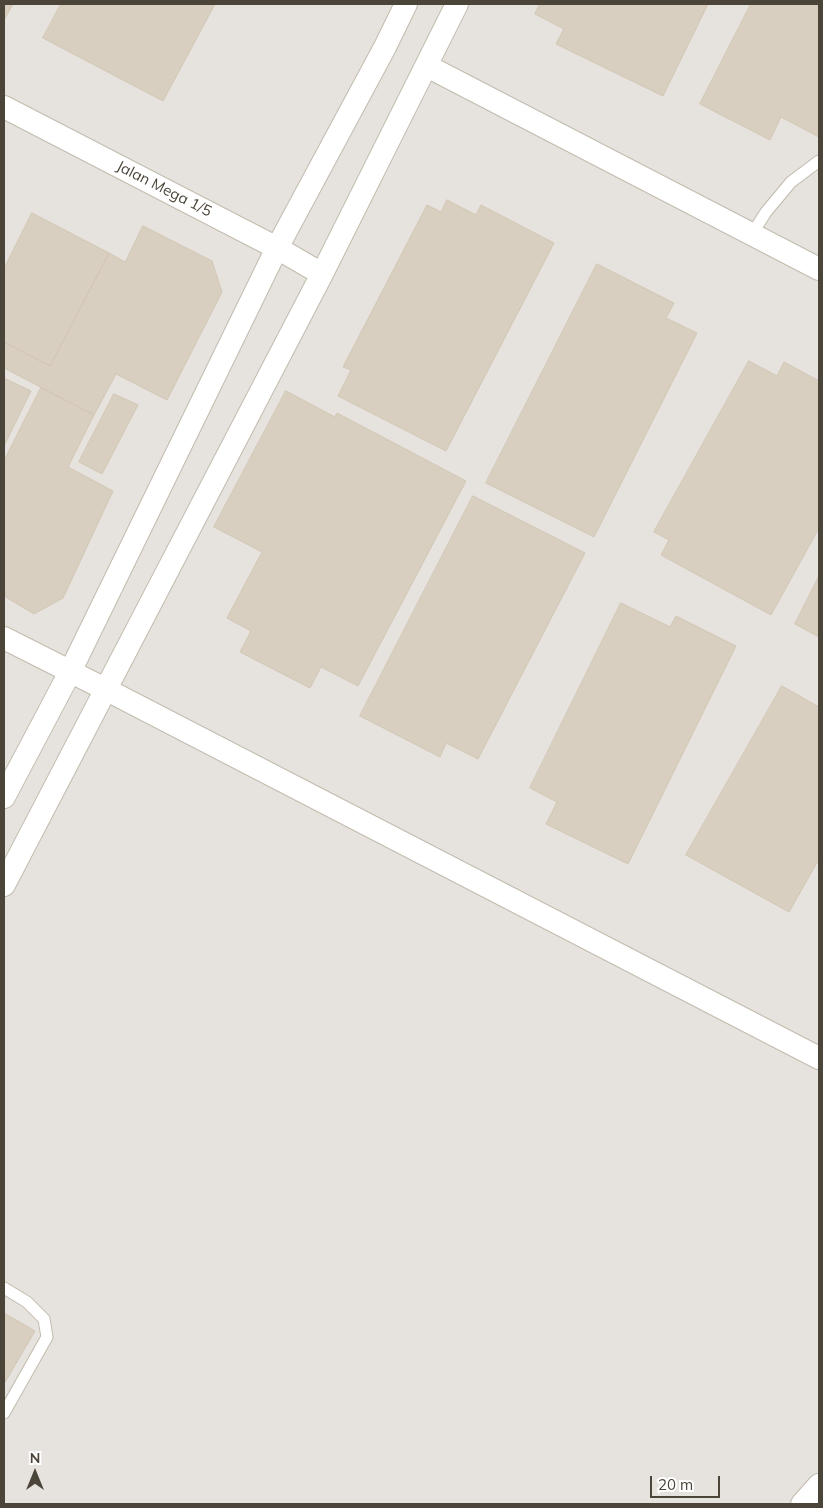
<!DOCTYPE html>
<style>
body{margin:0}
#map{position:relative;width:823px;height:1508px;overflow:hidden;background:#f6f3ec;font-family:Mulish,sans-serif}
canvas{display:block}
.frame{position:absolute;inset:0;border:5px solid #4b4439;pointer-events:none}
.north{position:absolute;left:10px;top:1448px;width:50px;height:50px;-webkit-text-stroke:4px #fff;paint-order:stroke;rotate:0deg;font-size:14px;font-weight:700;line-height:20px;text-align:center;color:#4b4439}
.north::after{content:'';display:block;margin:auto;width:18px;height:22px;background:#4b4439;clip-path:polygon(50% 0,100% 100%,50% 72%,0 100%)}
.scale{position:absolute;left:650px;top:1476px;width:70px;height:22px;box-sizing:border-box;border:2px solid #4b4439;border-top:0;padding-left:6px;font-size:15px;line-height:18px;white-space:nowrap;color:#4b4439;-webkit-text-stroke:4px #fff;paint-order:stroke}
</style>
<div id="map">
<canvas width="823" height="1508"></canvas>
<div class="frame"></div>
<div class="north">N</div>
<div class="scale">20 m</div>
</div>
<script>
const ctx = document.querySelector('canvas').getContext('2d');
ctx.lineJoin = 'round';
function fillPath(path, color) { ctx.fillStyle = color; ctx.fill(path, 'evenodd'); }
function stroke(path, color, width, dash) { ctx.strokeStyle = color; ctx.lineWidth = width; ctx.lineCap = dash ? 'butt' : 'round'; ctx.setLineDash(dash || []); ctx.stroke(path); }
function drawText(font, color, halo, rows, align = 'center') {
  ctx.font = font + ' Mulish,sans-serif'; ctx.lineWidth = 4; ctx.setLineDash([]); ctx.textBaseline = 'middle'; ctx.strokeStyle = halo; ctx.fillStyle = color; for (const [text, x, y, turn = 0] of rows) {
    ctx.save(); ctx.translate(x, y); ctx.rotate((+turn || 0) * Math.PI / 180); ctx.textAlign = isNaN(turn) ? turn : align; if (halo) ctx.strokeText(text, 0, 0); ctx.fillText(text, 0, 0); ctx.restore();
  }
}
fillPath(new Path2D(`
 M4,4H819V1504H4Z`), '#e6e2dd');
const building = new Path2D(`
 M4,4H13L4,20Z
 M61,4H215L163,101L43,38Z
 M540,4H708L663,96L556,44L564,29L535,14Z
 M751,4H819V137L781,117L770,140L700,104Z
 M447,200L476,215L481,205L554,243L446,451L338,396L351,370L343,367L427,205L441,212Z
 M32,213L109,253L50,366L4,342V269Z
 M143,226L212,261L222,292L167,400L116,374L94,415L4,368V342L50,366L109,253L125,262Z
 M597,264L674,303L666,318L697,333L594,537L486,483Z
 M749,361L777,376L784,362L819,381V528L771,615L661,555L669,540L654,532Z
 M4,378L31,391L4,446Z
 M41,388L94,415L68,467L113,491L63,598L34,614L4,596V461Z
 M286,391L335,417L337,413L466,481L358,686L321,667L310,688L240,652L251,631L227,618L262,552L214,527Z
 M114,394L138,405L102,474L79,462Z
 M473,496L585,553L478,759L446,743L440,757L360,716Z
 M819,576V637L795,624Z
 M621,603L670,627L676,616L736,646L628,864L546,824L557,802L530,788Z
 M782,686L819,707V859L789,912L686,855Z
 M4,1313L35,1331L4,1384Z`);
fillPath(building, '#d8cfc1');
stroke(building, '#d3c7b4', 1);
const service = new Path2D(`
 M752,234L766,212L791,182L819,161
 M4,1288L27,1302L44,1319L47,1337L4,1413`);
const minor = new Path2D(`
 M427,66L819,269
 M4,107L277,248L322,274
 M4,638L107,690L819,1058
 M4,797L70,672L277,248L385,47L406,4
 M4,885L322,274L457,4
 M802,1504L819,1485`);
stroke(service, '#c2bbae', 13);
stroke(minor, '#c2bbae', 24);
stroke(service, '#fff', 11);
stroke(minor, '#fff', 22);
drawText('15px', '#4b4439', '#fff', [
 ["Jalan Mega 1/5",164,189,27]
]);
</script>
